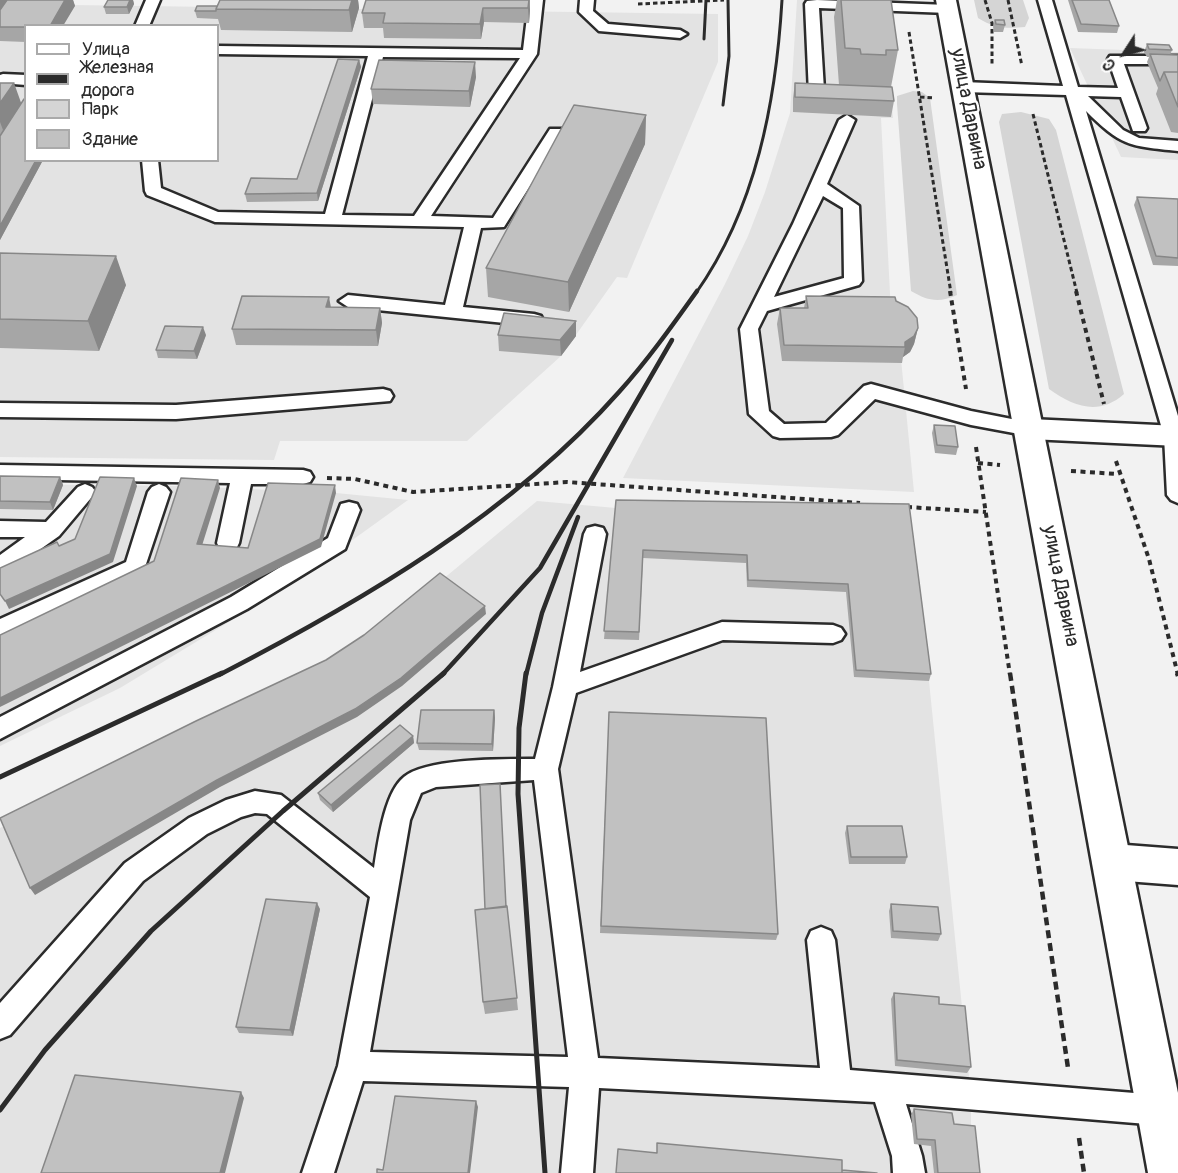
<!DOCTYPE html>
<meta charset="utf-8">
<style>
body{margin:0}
#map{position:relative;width:1178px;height:1173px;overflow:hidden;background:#f2f2f2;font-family:Pangolin,sans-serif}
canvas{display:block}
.legend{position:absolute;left:24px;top:24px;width:195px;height:138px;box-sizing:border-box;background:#fff;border:2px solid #aaa;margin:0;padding:8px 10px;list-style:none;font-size:18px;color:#2b2b2b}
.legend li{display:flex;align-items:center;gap:12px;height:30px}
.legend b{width:30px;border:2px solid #aaa}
.north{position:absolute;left:1094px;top:24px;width:60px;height:60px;-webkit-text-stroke:4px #fff;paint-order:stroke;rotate:234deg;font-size:16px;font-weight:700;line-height:24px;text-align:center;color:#2b2b2b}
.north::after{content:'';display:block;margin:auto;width:21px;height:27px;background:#2b2b2b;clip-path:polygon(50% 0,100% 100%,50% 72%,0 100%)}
</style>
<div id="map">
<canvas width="1178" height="1173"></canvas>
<ul class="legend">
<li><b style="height:8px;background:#fff"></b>Улица</li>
<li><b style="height:8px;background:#2b2b2b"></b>Железная дорога</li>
<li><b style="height:16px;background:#d5d5d5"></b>Парк</li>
<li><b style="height:16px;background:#c1c1c1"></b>Здание</li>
</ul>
<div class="north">С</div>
</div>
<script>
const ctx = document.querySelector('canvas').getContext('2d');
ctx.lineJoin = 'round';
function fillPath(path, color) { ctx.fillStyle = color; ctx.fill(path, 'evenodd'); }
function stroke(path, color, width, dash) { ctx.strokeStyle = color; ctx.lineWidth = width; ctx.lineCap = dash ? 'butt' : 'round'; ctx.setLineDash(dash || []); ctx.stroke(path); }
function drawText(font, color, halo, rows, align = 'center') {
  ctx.font = font + ' Pangolin,sans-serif'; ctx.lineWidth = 4.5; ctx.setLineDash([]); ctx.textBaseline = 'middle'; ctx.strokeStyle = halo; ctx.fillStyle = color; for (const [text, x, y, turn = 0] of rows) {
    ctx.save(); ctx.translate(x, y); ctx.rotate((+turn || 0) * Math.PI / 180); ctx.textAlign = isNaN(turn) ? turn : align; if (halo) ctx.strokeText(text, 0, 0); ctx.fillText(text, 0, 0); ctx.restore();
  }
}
fillPath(new Path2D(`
 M797,0H882L893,118H881L891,313L914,337L912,349L901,359L914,492L623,478L725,284L748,236L765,192L790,113Z
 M0,4L718,14V62L627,278L617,277L561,356L467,441H280L274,460L0,457ZM26,26H218V160H26Z
 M1070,48L1178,52V160L1121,157Z
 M0,484L183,486L336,493L408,500L290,585L120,688L0,746Z
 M537,501L616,508L907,512L929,681L971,1096V1131L976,1173H0V828L366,643Z`), '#e3e3e3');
fillPath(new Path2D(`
 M974,0H1023L1029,18L1025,27C1006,29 994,28 978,18Z
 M913,91L922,92L930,98L957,295C939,303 928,301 911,291L897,104V96Z
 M1021,112L1049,119L1056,130L1124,394C1099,416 1074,407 1049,389L999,122L1002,114Z`), '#d5d5d5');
const service = new Path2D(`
 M146,0H160L149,26H135Z
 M529,0H543L537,54L431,216L493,218L550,129H562L564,132L504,227L481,228L463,307L534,314L541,316L543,320L541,324L534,326L348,307L339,301L348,295L445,305L464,227L215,222L147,195L145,191L142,160H158L161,188L218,212L325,214L368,56L218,54V46L523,50ZM383,57L520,58L414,216L342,215Z
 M580,0H594L593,11L608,24L680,30L687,34L680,38L599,31L579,12Z
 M817,0L948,5L955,9L948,13L819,8L824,90L840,92L843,95C835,102 816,101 809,94L805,4L807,1Z
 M1038,0H1052L1078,87L1118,88L1108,59L1110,56H1178V64H1124L1147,128L1145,131H1133L1121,97L1088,96L1123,130L1139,138L1178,141V151C1129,146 1121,146 1086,111L1178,416V503L1171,500L1167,495L1164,436L1066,95L963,92L955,87L963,82L1063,86Z
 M3,74L26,75V85L0,83V75Z
 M847,115L855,120L827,184L859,206L862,281L859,285L767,311L758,329L769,411L784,424L826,423L864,386L871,384L971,411L1037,424L1040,429L1037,434L1030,436L971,425L875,399L838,435L831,437L780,438L773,436L749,414L740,329L793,224L839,120ZM823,196L843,208L844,278L774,297Z
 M383,389L390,391L393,396L390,401L176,419L0,417V403L176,405Z
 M0,465L303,470L310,472L313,477L310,482L303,484H251L239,543L236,549L228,551L220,549L217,543L230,483L0,479Z
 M85,484L92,487L96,492L59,536L8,572L0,574V555L25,537H0V521L46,522L78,487Z
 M159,484L166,487L170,492L143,573L0,638V619L126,562L148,492L152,487Z
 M349,502L357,504L360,510L345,549L247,609L0,739V717L231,597L328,538L341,504Z
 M595,526L603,528L606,534L580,672L722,622L833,625L841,628L845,634L841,640L833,643L723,640L576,693L558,769L598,1058L820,1068L807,940L811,931L821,927L831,931L835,940L850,1070L1159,1095L1170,1099L1174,1110L1170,1121L1159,1125L906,1104L922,1156L925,1173H893L892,1156L875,1102L599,1088L593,1173H561L569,1087L363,1081L334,1173H302L338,1066L370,897L267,814L255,813L241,817L207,834L143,881L10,1035L0,1039V1003L125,863L189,818L226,800L255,791L281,795L374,868C378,844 384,793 404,777C426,758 505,759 535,759L553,687L584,534L587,528ZM534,780L568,1057L370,1052L410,820L421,793L436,787Z`);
const minor = new Path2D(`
 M1030,419L1178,426V446L1030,439L1020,436L1015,429L1020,422Z
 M1113,844L1178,849V885L1113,880L1099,874L1094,862L1099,850Z`);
const primary = new Path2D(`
 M936,0H956L1178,1093V1173H1148Z`);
stroke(service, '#2b2b2b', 5);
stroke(minor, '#2b2b2b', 5);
stroke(primary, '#2b2b2b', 5);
stroke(new Path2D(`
 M985,0L992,23V64
 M1008,0L1022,66
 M638,4L724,0
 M909,32L951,293
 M920,97L934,98
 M1033,114L1077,293`), '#2b2b2b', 3, [4.5, 3]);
stroke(new Path2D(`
 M950,291L966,389
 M1076,291L1104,404
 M976,447L1010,675
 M1116,461L1149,559L1178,675
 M978,463L1000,465
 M1071,471L1118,474
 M327,478L355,479L413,492L567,482L860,503
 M907,507L986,512`), '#2b2b2b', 4, [5, 4.5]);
stroke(new Path2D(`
 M1010,673L1068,1068
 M1177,673L1178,676
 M1079,1138L1084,1173`), '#2b2b2b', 4.5, [8, 5]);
fillPath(service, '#fff');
fillPath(minor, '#fff');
fillPath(primary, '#fff');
stroke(new Path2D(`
 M704,39L706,0
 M723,105L729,56L728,0
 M696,293C756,208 776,102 782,0`), '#2b2b2b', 3);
stroke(new Path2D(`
 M219,675C362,601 510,515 619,392C647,361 672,326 697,291
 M442,675L540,568L672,340
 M526,675L542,613L578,517`), '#2b2b2b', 4.5);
stroke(new Path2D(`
 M526,673L519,728L518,794L545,1173
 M0,777L222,673
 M0,1110L45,1050L151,931L283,811L444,673`), '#2b2b2b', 5);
fillPath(new Path2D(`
 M0,0H73L75,6L26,26V42L0,41Z
 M108,0H133L134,4L129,14H106L104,7Z
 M220,0H358L359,8L352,32L221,30L218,19L197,18L195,11L217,6Z
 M530,0V10L529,23L484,22L481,39L384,38L383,28H364L362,13Z
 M837,0H891L898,50L891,87L894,101L891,117L793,112V98L795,83L839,85L834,17Z
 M1068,0H1109L1119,26L1117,33L1078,32Z
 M995,20L1005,25L1003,32H994L993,27Z
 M1147,44L1172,50L1170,55H1178V133L1171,132L1156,94L1158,88L1147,62L1149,57H1147L1144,52Z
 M359,60L361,67L318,201L247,202L245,194L297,179Z
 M476,77L470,107L373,104L371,89Z
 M0,83L26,160H43L0,240Z
 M646,115L645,144L569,312L488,297L486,268Z
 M1137,197L1178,199V266L1153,265L1134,205Z
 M0,253L126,285L99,351L0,348Z
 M806,296L896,301L918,328L914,344L910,352L903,357L902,363L782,361L777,324L780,308H804Z
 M331,307L380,308L382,323L378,346L236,345L232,329Z
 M206,335L197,359L158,358L156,350Z
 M498,335L576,336L561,356L499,351Z
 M934,425L958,447L956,455L935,453L932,433Z
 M0,476L60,477L63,485L53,510L0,509Z
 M616,500L909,504L931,674L929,681L854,677L846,592L747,587L746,563L643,558L639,640L604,639Z
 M494,710L495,718L493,751L419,750L417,743Z
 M609,712L778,934L776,940L600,933Z
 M413,736L414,743L333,812L320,800L318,793Z
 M847,826L907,857L905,864H849L845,833Z
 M891,904L941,934L938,941L891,938L889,911Z
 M507,906L518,1010L485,1014L483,1002L485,909Z
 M320,909L293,1036L239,1033L236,1027Z
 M894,993L939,1004L971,1067L967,1073L895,1066L891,999Z
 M914,1109L954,1124L980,1173H934L931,1146L914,1144L911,1115Z`), '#a6a6a6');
fillPath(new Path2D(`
 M0,0H16L0,26Z
 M65,0H73L75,6L63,26H50Z
 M130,0H133L134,4L129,14L127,7Z
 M352,0H358L359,8L352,32L349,10Z
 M529,0L530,10L529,23L528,8Z
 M483,8L484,22L481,39L480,24Z
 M359,60L361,67L318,201L317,193Z
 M475,62L476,77L470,107L469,91Z
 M14,83L24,111L6,138L0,122V103Z
 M646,115L645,144L569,312L568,282Z
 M36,160H43L0,240V226Z
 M116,256L126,285L99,351L88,321Z
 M329,297L332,313L326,307Z
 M380,308L382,323L378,346L376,330Z
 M576,321V336L561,356L560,340Z
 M203,327L206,335L197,359L194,351Z
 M918,328L914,344L910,352L903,357L905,347V342Z
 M60,477L63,485L53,510L50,502Z
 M134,478L137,486L113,562L9,609L5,601L110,554Z
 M218,480L220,488L200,552L197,544Z
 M335,485L336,493L321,547L0,707V698L320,539Z
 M485,606L486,614L402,686L357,717L220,787L35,895L30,888Z
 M494,710L495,718L493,751L492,744Z
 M413,736L414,743L333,812L331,805Z
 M317,903L320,909L293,1036L290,1030Z
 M241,1092L244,1098L225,1173H220Z
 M476,1101L478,1107L470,1173H468Z`), '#878787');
const building = new Path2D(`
 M7,0H65L50,26H26V27H0V10Z
 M108,0H130L127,7H104Z
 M220,0H352L349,10L216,9Z
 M366,0H529L528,8H483L480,24L383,23L385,13H362Z
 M841,0H891L898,50H886V55L861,54L860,49L845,48Z
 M1072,0H1109L1119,26L1081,24Z
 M197,6H217L216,9V11H195Z
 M995,20H1004L1005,25L996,24Z
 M1147,44L1169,45L1172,50L1149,49Z
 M1150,54L1178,55V72H1164L1160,81Z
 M338,59L359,60L317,193L245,194L251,178L297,179Z
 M379,60L475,62L469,91L371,89Z
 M1164,72H1178V107Z
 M0,83H14L0,103Z
 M795,83L892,87L894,101L795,97Z
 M24,99H26V160H36L0,226V136Z
 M574,105L646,115L568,282L486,268Z
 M1137,197L1178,199V258L1156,256Z
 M0,253L116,256L88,321L0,319Z
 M242,296L329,297L326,307L380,308L376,330L232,329Z
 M806,296L895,297L896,301L908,307L917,318L918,328L914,336L905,342V347L784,345L780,308H808Z
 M504,313L576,321L560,340L498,335Z
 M165,326L203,327L194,351L156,350Z
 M934,425L955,426L958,447L937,445Z
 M0,476L60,477L50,502L0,501Z
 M100,477L134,478L110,554L5,601L0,594V568L57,542L59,546L75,539Z
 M181,478L218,480L197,544L248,548L268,483L335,485L320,539L0,698V635L154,561Z
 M616,500L909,504L931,674L856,670L848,584L748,580L747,555L643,550L639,632L604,631Z
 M440,573L485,606L401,678L355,709L217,780L30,888L0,818L196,721L326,660L364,635Z
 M421,710H494L492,744L417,743Z
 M609,712L766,718L778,934L601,926Z
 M400,725L413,736L331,805L318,793Z
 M500,784L506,907L485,909L480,785Z
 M847,826H902L907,857H851Z
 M266,899L317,903L290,1030L236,1027Z
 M891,904L938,907L941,934L893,931Z
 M507,906L517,998L483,1002L475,910Z
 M894,993L939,997V1004L965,1006L971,1067L897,1060Z
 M75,1075L241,1092L220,1173H41Z
 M395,1096L476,1101L468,1173H377V1169L383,1170Z
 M914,1109L952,1113L954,1124L975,1126L980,1173H938L935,1140L917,1139Z
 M657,1143L842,1160V1173H616L618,1149L657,1153Z
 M842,1170L877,1173H842Z`);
fillPath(building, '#c1c1c1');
stroke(building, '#878787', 1.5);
drawText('20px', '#2b2b2b', '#fff', [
 ["улица Дарвина",968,109,79],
 ["улица Дарвина",1060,586,79]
]);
</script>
